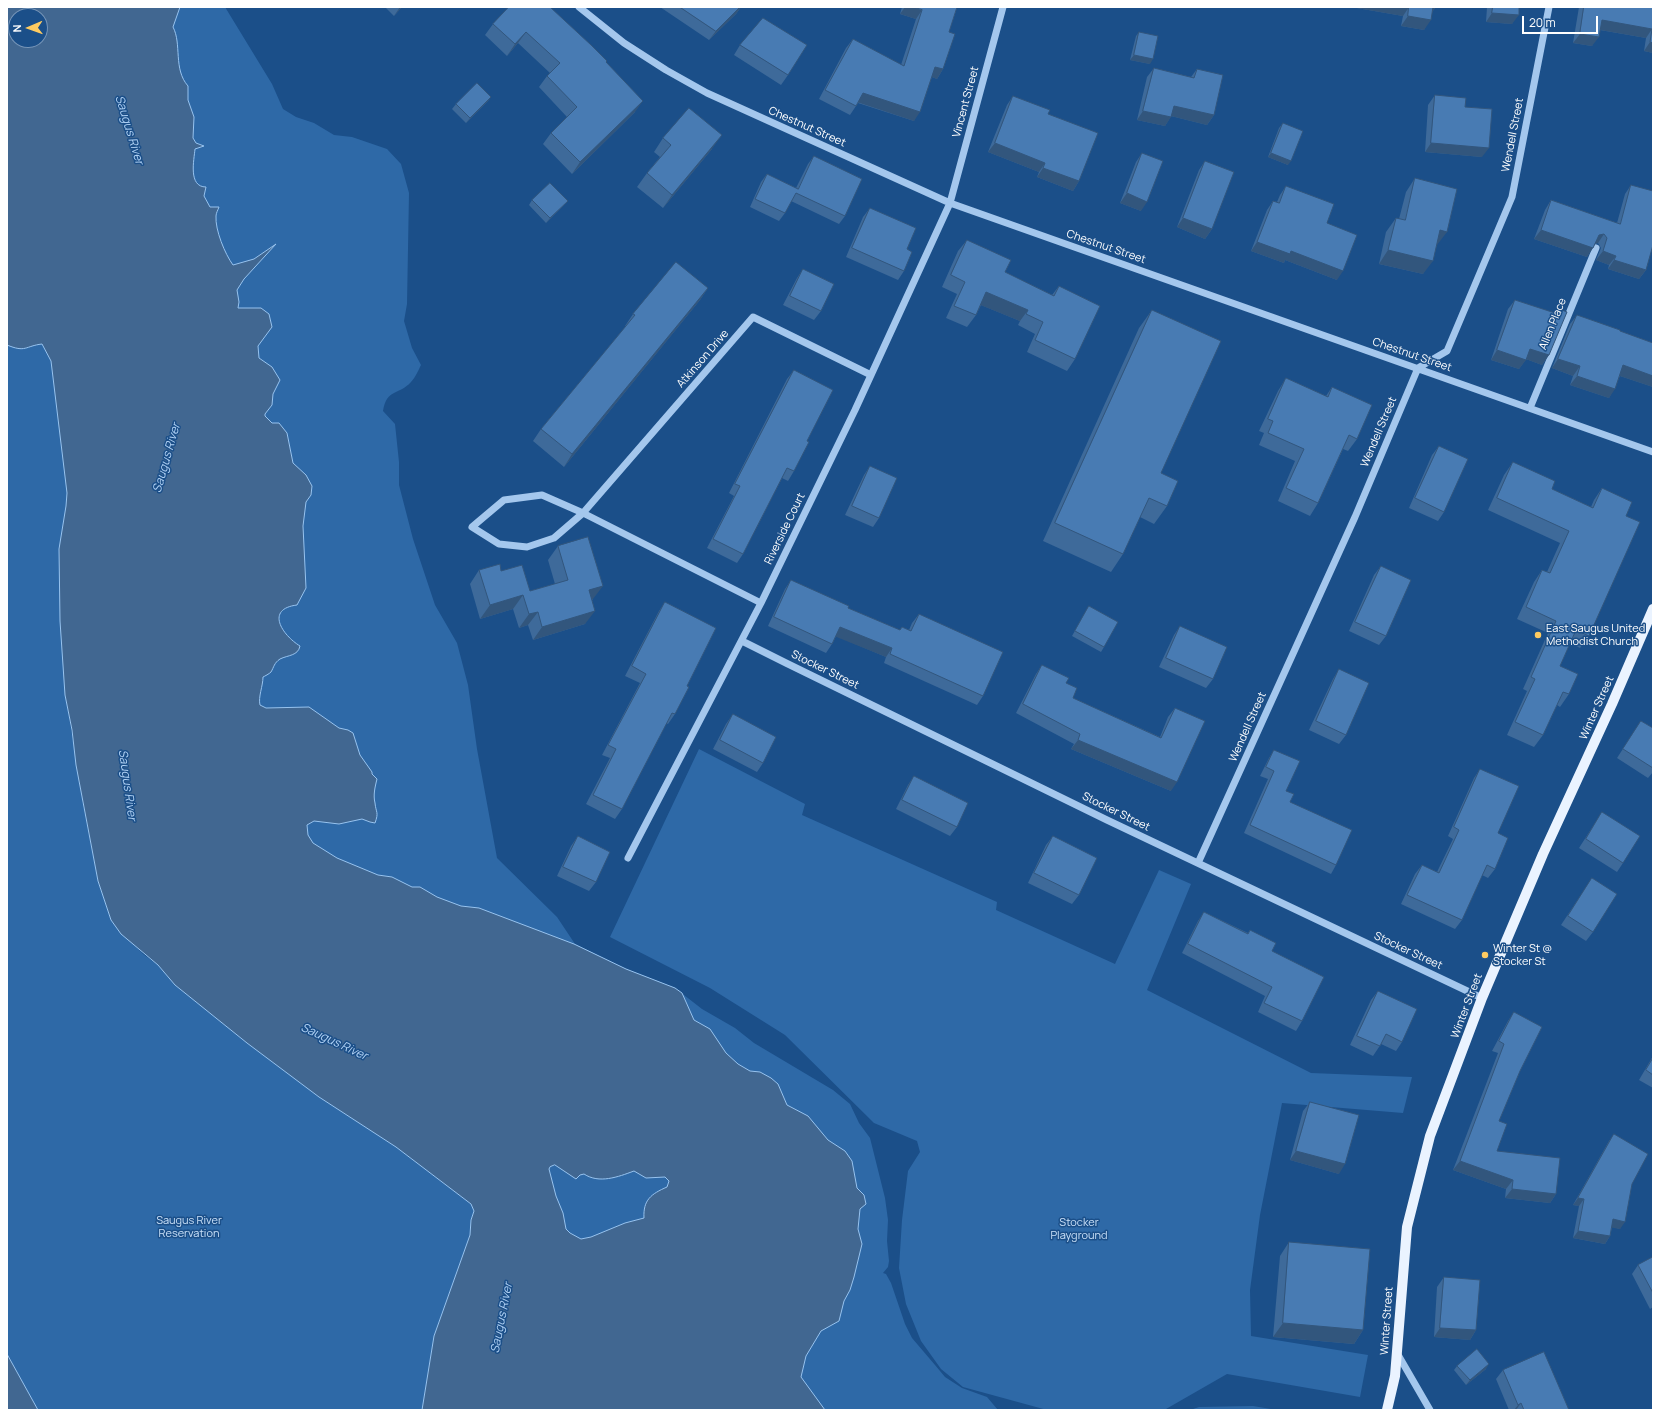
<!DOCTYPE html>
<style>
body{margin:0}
#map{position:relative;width:1660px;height:1417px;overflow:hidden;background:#1b4f89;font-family:Manrope,sans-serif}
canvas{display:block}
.frame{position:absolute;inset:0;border:8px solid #fff;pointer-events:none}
.north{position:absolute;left:8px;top:8px;width:40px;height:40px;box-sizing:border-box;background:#1b4f89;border:1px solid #7695b8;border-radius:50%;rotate:268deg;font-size:11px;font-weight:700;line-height:16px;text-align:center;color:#fff}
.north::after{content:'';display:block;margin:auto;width:14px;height:18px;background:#fecb61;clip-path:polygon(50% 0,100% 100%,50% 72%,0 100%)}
.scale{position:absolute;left:1522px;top:16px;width:76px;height:18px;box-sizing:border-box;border:2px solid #fff;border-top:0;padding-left:5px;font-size:12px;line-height:14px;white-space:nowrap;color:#fff;-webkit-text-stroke:3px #1b4f89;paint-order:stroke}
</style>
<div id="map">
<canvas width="1660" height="1417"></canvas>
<div class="frame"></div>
<div class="north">N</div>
<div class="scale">20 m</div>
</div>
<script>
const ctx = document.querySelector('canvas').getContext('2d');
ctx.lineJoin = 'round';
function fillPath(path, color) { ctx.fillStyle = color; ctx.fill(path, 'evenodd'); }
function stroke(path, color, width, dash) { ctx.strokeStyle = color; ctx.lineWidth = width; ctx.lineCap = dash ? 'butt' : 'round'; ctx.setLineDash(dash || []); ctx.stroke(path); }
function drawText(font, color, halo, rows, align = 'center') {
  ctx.font = font + ' Manrope,sans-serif'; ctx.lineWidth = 3; ctx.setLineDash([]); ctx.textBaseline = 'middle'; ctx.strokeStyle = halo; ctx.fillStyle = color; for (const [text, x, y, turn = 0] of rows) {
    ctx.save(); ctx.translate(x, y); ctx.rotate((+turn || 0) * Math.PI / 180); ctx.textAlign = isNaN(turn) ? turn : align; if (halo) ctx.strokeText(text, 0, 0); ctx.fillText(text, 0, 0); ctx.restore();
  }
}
fillPath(new Path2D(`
 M107,7H225L272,84L283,109L296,117L314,123L334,135L352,137L387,149L401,164L409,193L407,304L404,321L412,348L421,365C418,371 415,378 411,382C398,396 387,388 383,411L395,424L399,462V485L413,539L435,605L457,643L468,685L477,749L497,858L557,917L575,944L626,969L675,988L702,1009L735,1028L754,1043L833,1090L850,1104L859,1123L870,1138L885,1198L888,1220L887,1241L889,1261L888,1267L883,1273L886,1274L891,1283L905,1324L912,1338L935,1365L945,1377L962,1388L987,1397L998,1410H562L580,1259L288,919Z
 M66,51L68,710L83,804L98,881L111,920L143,954L158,965L175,985L247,1043L319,1097L396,1147L471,1204L474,1211L471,1220L470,1235L434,1336L422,1410H38L7,1354V82Z
 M699,749L805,804L802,815L997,902L996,910L1115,964L1159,870L1191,884L1147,990L1311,1073L1412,1077L1403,1113L1282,1103L1260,1215L1250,1290L1251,1336L1368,1355L1360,1397L1227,1374L1166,1409L1047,1410L963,1387L941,1369L921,1341L906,1304L899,1268L902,1220L908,1171L920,1152L917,1141L874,1123L785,1035L710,988L610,937Z
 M1253,1406L1277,1410H1190L1199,1407Z`), '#2e69a7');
const water = new Path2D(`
 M7,7H180L173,27C182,44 173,69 188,86V100L194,117L193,138L196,143L204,146L195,149C194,160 188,187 206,187L204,196L210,207H219C218,210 216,213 216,216C215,230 225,254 233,265L254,259L276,244L244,279L237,290L239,302L238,308H261L269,314L272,327L258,346L259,358L272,367L280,380L273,394L272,405L265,414V416L272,423H279L287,433L293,463L306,475L312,486L311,495L306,502L303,526L306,588L297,605C265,609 282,635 300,646C298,656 288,655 280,659C274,663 274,667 271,672C269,674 265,676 263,677C263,686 258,697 260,705L266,708L309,707L339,728L348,730L353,733L360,755L372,772V774L377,779C375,787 373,795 375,803C376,813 379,812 375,823L370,822L362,819L339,824L314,821L307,825L308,835L313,843L337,858L378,875L392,877L412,887H420L437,897L461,906L479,908L574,944L626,969L675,988L682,993L694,1020L710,1029L726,1053L738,1064L750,1071L760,1072L771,1078L778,1084L787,1105L808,1116L828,1140L845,1151L852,1161L857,1188L864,1195L866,1204L860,1209L858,1229L862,1244L854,1277L850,1290L844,1301L839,1321L821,1331L806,1356L801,1377L825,1410H422L434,1336L470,1235L471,1220L474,1211L471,1204L396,1147L319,1097L247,1043L175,985L158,965L121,934L111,920L98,881L76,765L72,730L65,695L60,621L59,549L66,506L67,493L51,361L42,344C25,346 26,353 7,345ZM16,16H40V40H16ZM555,1165L576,1179L580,1175L584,1174C599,1184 618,1177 634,1171L646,1178L665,1177L669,1181L667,1187C651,1194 643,1200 644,1218L625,1223L591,1237L581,1239L570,1233L566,1229L563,1213L556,1196L549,1169L550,1167Z
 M7,1354L38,1410H7Z`);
fillPath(water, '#416791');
stroke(water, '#97c3ef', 1);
stroke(new Path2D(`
 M579,7L624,43L666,70L707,93L950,203L1653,452
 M1530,408L1596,248
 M542,495L583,513L554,538L527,547L499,544L472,527L504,500Z
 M761,603L583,513L753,317L871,375
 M742,641L786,663L1107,820L1482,998
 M628,858L761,603L855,410L950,203L1003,7
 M1198,863L1355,517L1418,368L1447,351L1512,197L1549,7
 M1397,1353L1430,1410`), '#a4c7ed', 7);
stroke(new Path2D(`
 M1387,1410L1395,1376L1407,1227L1430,1136L1482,998L1543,854L1612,704L1653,609`), '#eaf3ff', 10);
fillPath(new Path2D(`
 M385,7H402L394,16Z
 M509,7L606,62L635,112L572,174L543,144L551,133L567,117L539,87L547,76L550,73L518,43L507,56L485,35L493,24Z
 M660,7H741L736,14L709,40Z
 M902,7H957L949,32L943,69L937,79L932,77L914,121L858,103L850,115L819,99L846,48L853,39L901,65L916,19L900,14Z
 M1351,7H1436L1432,12L1424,30L1401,26L1403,16Z
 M1487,7H1519L1512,24L1486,22Z
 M1579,7H1653V53L1644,51L1646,38L1600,30L1592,46L1573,43Z
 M1139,32L1150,64L1130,60L1136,36Z
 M740,45L788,75L781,85L734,55Z
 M1154,68L1191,77L1197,69L1214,115L1207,125L1171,116L1165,126L1137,120L1147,77Z
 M1435,95L1465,107L1482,157L1425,152L1428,105Z
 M1013,96L1048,114L1079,181L1073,191L1037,177L1039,172L988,152L1007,105Z
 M491,97L488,101L466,123L452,109L456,104Z
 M1283,123L1288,165L1268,157L1279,128Z
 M663,138L712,149L663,208L637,187L647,173L660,157L654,152Z
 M1142,153L1141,211L1120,203L1136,162Z
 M814,156L845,216L839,224L791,201L785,213L779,221L750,207L761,182L767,174L796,188L808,164Z
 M1205,161L1212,229L1205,239L1177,227L1199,170Z
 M1415,178L1437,245H1436L1423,274L1379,264L1386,232L1396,218L1399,219L1406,192Z
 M1631,185L1646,270L1639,279L1608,269L1609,265L1596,260L1601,248L1598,243L1595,244L1587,257L1534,239L1545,210L1551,200L1617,223L1625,194Z
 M1286,186L1327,223L1337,280L1285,260L1284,263L1251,251L1267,210L1273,201L1277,202L1280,195Z
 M532,200L564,205L546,223L529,205Z
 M870,208L907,249L904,271L898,280L846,257L863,217Z
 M967,240L1005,272L1052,295L1059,286L1075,359L1067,371L1027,352L1035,334L1018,325L1020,321L981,305L976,315L967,327L946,318L957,294L942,287L958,251Z
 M803,269L821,311L814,320L783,305L797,278Z
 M708,288L700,300L564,467L533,441L541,429L626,327L625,326L633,314Z
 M1515,300L1553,313L1557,308L1549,355L1542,365L1526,359L1519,369L1491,360L1508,309Z
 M1152,310L1161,473L1167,506L1154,524L1140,517L1123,554L1111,572L1043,541L1139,328Z
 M1577,315L1620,331L1653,343V387L1620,376L1609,398L1570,385L1573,376L1552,368L1570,324Z
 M794,370L807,441L794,471L788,481L782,478L743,554L737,563L707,548L734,496L729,493L787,379Z
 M1286,378L1326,396L1332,387L1357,439L1348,451L1343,449L1318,503L1310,516L1278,501L1295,461L1259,445L1264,433L1259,431L1278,391Z
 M1439,446L1444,512L1438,521L1409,508L1432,455Z
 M1513,462L1552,489L1591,507L1594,500L1602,488L1626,516L1589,636L1580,648L1570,643L1560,666L1569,694L1560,707L1557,705L1543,735L1534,747L1507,735L1527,691L1523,689L1548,633L1517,619L1534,582L1542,570L1547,572L1560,543L1488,510L1504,475Z
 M870,466L879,518L873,527L845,515L864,475Z
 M558,546L593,599L592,600L585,624L533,640L528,625L519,628L513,609L480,619L470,584L479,570L530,591L555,584L548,560Z
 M1381,566L1386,636L1379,645L1349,631L1374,575Z
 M791,580L848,608L900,630L902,627L909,630L912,623L919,614L983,696L977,705L884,663L886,657L836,636L832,644L826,653L768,626L785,589Z
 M665,602L687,686L675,714L668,724L666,723L622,809L615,819L586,804L610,758L602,755L640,683L625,676L659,611Z
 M1089,606L1104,647L1101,652L1072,636L1086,611Z
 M1180,626L1213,679L1206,688L1159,667L1174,635Z
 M1042,665L1066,683L1073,698L1160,737L1168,717L1175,708L1171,791L1071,749L1074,744L1016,713L1036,674Z
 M1339,669L1346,735L1339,744L1309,730L1333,679Z
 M733,714L763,763L757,772L713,749L726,724Z
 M1641,721L1653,728V772L1648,778L1617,758Z
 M1274,750L1286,791L1290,802L1336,865L1331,874L1244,833L1268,779L1260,776L1269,758Z
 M1480,769L1498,833L1495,869L1488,878L1482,875L1462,920L1455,929L1401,904L1415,874L1422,865L1437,872L1453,839L1448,836L1474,778Z
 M914,776L957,827L950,836L896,809L908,785Z
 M1602,812L1623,863L1617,872L1579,848Z
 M578,836L596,882L589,891L557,876L571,846Z
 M1053,836L1079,895L1072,904L1028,883L1046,845Z
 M1592,878L1593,932L1586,941L1561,925Z
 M1204,912L1248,933L1250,930L1302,1021L1296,1031L1258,1012L1265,996L1182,953L1198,921Z
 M1378,991L1402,1042L1396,1051L1381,1044L1373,1056L1350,1045L1371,1000Z
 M1514,1012L1520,1071L1499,1121L1497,1151L1556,1194L1550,1203L1505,1198L1506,1189L1453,1170L1498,1053L1492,1051L1508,1021Z
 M1653,1056V1088L1639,1080Z
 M1310,1102L1339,1174L1290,1160L1303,1111Z
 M1614,1134L1632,1184L1620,1229L1612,1227L1610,1236L1605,1244L1573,1238L1579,1206L1573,1205L1609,1141Z
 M1289,1242L1363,1330L1354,1344L1273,1337L1280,1256Z
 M1653,1257V1307L1650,1309L1632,1274L1638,1265Z
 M1444,1277L1476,1330L1470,1340L1434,1337L1437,1287Z
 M1457,1366L1486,1369L1466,1385L1454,1370Z
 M1503,1370L1569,1410H1509L1496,1379Z`), '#3e6a9a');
fillPath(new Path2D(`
 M400,7H402L394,16Z
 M740,7H741L736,14L709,40L716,31Z
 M905,7H913L922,10L916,19L900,14Z
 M1351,7H1409L1403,16Z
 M1431,7H1436L1430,14Z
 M1492,13L1519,15L1512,24L1486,22Z
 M1408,16L1431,20L1424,30L1401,26Z
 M1602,20L1652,29L1646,38L1595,29Z
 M526,32L518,43L507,56L515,44Z
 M1580,34L1599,37L1592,46L1573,43Z
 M1650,42L1653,43V53L1644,51Z
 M1134,55L1153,59L1150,64L1130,60Z
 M935,67L943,69L937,79L929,76Z
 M863,93L920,112L914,121L857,102Z
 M491,97L488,101L466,123L470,118Z
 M643,101L635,112L572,174L580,162Z
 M1174,106L1214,115L1207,125L1167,115Z
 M1143,111L1171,117L1165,126L1137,120Z
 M722,135L712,149L663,208L672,195Z
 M995,143L1045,163L1039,172L988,152Z
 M1431,143L1489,148L1482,157L1425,152Z
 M1271,153L1291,161L1288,165L1268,157Z
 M1043,168L1079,181L1073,191L1037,177Z
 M1127,193L1147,202L1141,211L1120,203Z
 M568,201L546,223L550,218Z
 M1183,218L1212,229L1205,239L1177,227Z
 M1440,230L1447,232L1437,245L1430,243Z
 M1541,230L1593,248L1587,257L1534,239Z
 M1604,234L1598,243L1593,244L1599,235Z
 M1257,242L1291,251L1343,271L1337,280L1285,260L1284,263L1251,251Z
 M1388,250L1433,261L1423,274L1379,264Z
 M1603,251L1616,256L1609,265L1596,260Z
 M1614,260L1646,270L1639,279L1608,269Z
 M708,288L700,300L564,467L572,454Z
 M986,292L1028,310L1020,321L978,304Z
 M1530,349L1549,355L1542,365L1523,358Z
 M1497,350L1526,360L1519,369L1491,360Z
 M1558,359L1580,366L1573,376L1552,368Z
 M1623,365L1653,376V387L1617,375Z
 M1577,376L1615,389L1609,398L1570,385Z
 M603,586L593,599L579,603L589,590Z
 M523,595L513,609L480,619L490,605Z
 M595,611L585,624L533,640L542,627Z
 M538,612L528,625L519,628L529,614Z
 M840,627L892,648L886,657L834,636Z
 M1078,740L1177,782L1171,791L1071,749Z
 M1296,1151L1345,1164L1339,1174L1290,1160Z
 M1460,1161L1513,1180L1506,1189L1453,1170Z
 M1512,1189L1556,1194L1550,1203L1505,1198Z
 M1578,1198L1584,1199L1579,1206L1573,1205Z
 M1613,1219L1625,1222L1620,1229L1608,1227Z
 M1578,1231L1610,1236L1605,1244L1573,1238Z
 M1283,1323L1363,1330L1354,1344L1273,1337Z
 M1440,1328L1476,1330L1470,1340L1434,1337Z
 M1489,1364L1486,1369L1466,1385L1470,1380Z
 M1521,1403L1516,1410H1514L1518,1405Z`), '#32567d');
const building = new Path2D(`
 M509,7H550L591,45L607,61L606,62L643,101L580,162L551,133L577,107L547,76L560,63L526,32L515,44L493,24Z
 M680,7H740L716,31Z
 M913,7H957L949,32L955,34L943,69L935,67L920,112L863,93L856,106L825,90L853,39L904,66L922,10Z
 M1409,7H1433L1431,20L1408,16Z
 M1493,7H1519V15L1492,13Z
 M1584,7H1653V43L1650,42L1652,29L1602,20L1599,37L1580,34Z
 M763,18L807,45L788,75L740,45Z
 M1139,32L1158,36L1153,59L1134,55Z
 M1154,68L1194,78L1197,69L1223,75L1214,115L1174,106L1171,117L1143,111Z
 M477,83L491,97L470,118L456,104Z
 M1435,95L1466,98L1465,107L1492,109L1489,148L1431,143Z
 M1013,96L1050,110L1048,114L1098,133L1079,181L1043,168L1045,163L995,143Z
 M689,108L722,135L672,195L647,173L671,145L663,138Z
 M1283,123L1303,131L1291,161L1271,153Z
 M1142,153L1163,161L1147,202L1127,193Z
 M814,156L862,179L845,216L796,193L785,213L755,199L767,174L798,189Z
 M1205,161L1234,172L1212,229L1183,218Z
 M1415,178L1457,189L1447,232L1440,230L1433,261L1388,250L1396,218L1405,220Z
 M550,183L568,201L550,218L532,200Z
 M1631,185L1653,191V245L1646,270L1614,260L1616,256L1603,251L1607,238L1604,234L1599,235L1593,248L1541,230L1551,200L1620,224Z
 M1286,186L1334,204L1327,223L1357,235L1343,271L1291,251L1290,254L1257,242L1273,201L1279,203Z
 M870,208L916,228L907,249L912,252L904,271L852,248Z
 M967,240L1011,260L1005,272L1054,296L1059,286L1100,306L1075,359L1035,340L1043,322L1026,314L1028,310L986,292L976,315L954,306L965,282L951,275Z
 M676,262L708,288L572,454L541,429L635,315L633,314Z
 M803,269L834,284L821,311L790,296Z
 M1515,300L1555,313L1557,308L1567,312L1549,355L1530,349L1526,360L1497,350Z
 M1152,310L1221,341L1161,473L1178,481L1167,506L1149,498L1123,554L1055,523Z
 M1577,315L1620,330V331L1653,343V376L1623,365L1615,389L1577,376L1580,366L1558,359Z
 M794,370L833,390L807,441L809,442L794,471L787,468L743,554L713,539L740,486L735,484Z
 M1286,378L1328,397L1332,387L1372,405L1357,439L1349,435L1318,503L1286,488L1304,449L1268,433L1273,421L1268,419Z
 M1439,446L1468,459L1444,512L1415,498Z
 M1513,462L1555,481L1552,489L1593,508L1602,488L1632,502L1626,516L1640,522L1589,636L1576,630L1560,666L1578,674L1569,694L1563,692L1543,735L1515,722L1535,679L1531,677L1556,621L1526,607L1542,570L1550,573L1569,531L1497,498Z
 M870,466L897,478L879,518L852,506Z
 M588,537L603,586L589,590L595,611L542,627L538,612L529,614L523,595L490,605L479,570L500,564L501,571L522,565L530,591L568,580L558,546Z
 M1381,566L1411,580L1386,636L1355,622Z
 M791,580L849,606L848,608L900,630L902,627L911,631L919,614L1003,652L983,696L890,654L892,648L840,627L832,644L774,617Z
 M665,602L716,628L687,686L689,687L675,714L672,713L622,809L593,795L616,749L608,745L646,674L632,666Z
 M1089,606L1118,622L1104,647L1075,631Z
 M1180,626L1227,647L1213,679L1166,658Z
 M1042,665L1069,678L1066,683L1077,688L1073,698L1161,738L1175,708L1205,721L1177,782L1078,740L1080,734L1023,704Z
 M1339,669L1369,683L1346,735L1316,721Z
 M733,714L776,737L763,763L720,740Z
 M1641,721L1653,728V768L1623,749Z
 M1274,750L1300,761L1286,791L1294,794L1290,802L1352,830L1336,865L1250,825L1274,771L1266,767Z
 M1480,769L1519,786L1498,833L1508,838L1495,869L1487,865L1462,920L1407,895L1422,865L1439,873L1459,830L1454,827Z
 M914,776L968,803L957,827L902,800Z
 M1602,812L1640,836L1623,863L1586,839Z
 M578,836L610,852L596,882L563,867Z
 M1053,836L1097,858L1079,895L1034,873Z
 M1592,878L1617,894L1593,932L1568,916Z
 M1204,912L1248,934L1250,930L1276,943L1272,951L1324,977L1302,1021L1264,1003L1272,987L1188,944Z
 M1378,991L1417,1009L1402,1042L1386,1034L1380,1046L1357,1036Z
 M1514,1012L1542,1027L1520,1071L1499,1121L1507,1124L1497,1151L1560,1158L1556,1194L1512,1189L1513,1180L1460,1161L1504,1044L1499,1041Z
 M1653,1058V1075L1646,1070Z
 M1310,1102L1359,1115L1345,1164L1296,1151Z
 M1614,1134L1648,1154L1632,1184L1625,1222L1613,1219L1610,1236L1578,1231L1584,1199L1578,1198Z
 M1289,1242L1370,1249L1363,1330L1283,1323Z
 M1653,1257V1293L1638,1265Z
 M1444,1277L1480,1280L1476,1330L1440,1328Z
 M1477,1349L1489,1364L1470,1380L1457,1366Z
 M1544,1352L1569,1410H1524L1521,1403L1518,1405L1503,1370Z`);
fillPath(building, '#487bb3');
stroke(building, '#32567d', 1);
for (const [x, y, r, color] of [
 [1538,635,4,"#fecb61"],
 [1485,955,4,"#fecb61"]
]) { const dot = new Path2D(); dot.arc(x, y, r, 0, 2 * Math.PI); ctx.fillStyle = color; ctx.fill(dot); stroke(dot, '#1b4f89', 1.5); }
drawText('11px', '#fff', '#1b4f89', [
 ["Vincent Street",966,102,-75],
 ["Chestnut Street",807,127,24],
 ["Wendell Street",1513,135,-79],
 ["Chestnut Street",1106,247,19],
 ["Allen Place",1553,324,-68],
 ["Chestnut Street",1412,355,19],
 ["Atkinson Drive",703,359,-49],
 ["Wendell Street",1379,432,-67],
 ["Riverside Court",785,529,-64],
 ["Stocker Street",825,670,26],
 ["Winter Street",1597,708,-66],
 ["Wendell Street",1248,727,-66],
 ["Stocker Street",1116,812,26],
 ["Stocker Street",1408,951,25],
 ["Winter Street",1467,1006,-69],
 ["Winter Street",1387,1321,-86]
]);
drawText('11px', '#fff', '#1b4f89', [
 ["East Saugus United",1546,629],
 ["Methodist Church",1546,642],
 ["Winter St @",1493,949],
 ["Stocker St",1493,962]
], 'left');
drawText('11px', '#cae1f9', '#1b4f89', [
 ["Saugus River",189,1221],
 ["Reservation",189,1234],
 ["Stocker",1079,1223],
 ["Playground",1079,1236]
]);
drawText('italic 12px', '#b0d1f4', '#1b4f89', [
 ["Saugus River",129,130,73],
 ["Saugus River",167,458,-74],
 ["Saugus River",127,785,82],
 ["Saugus River",334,1042,25],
 ["Saugus River",502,1318,-79]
]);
</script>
